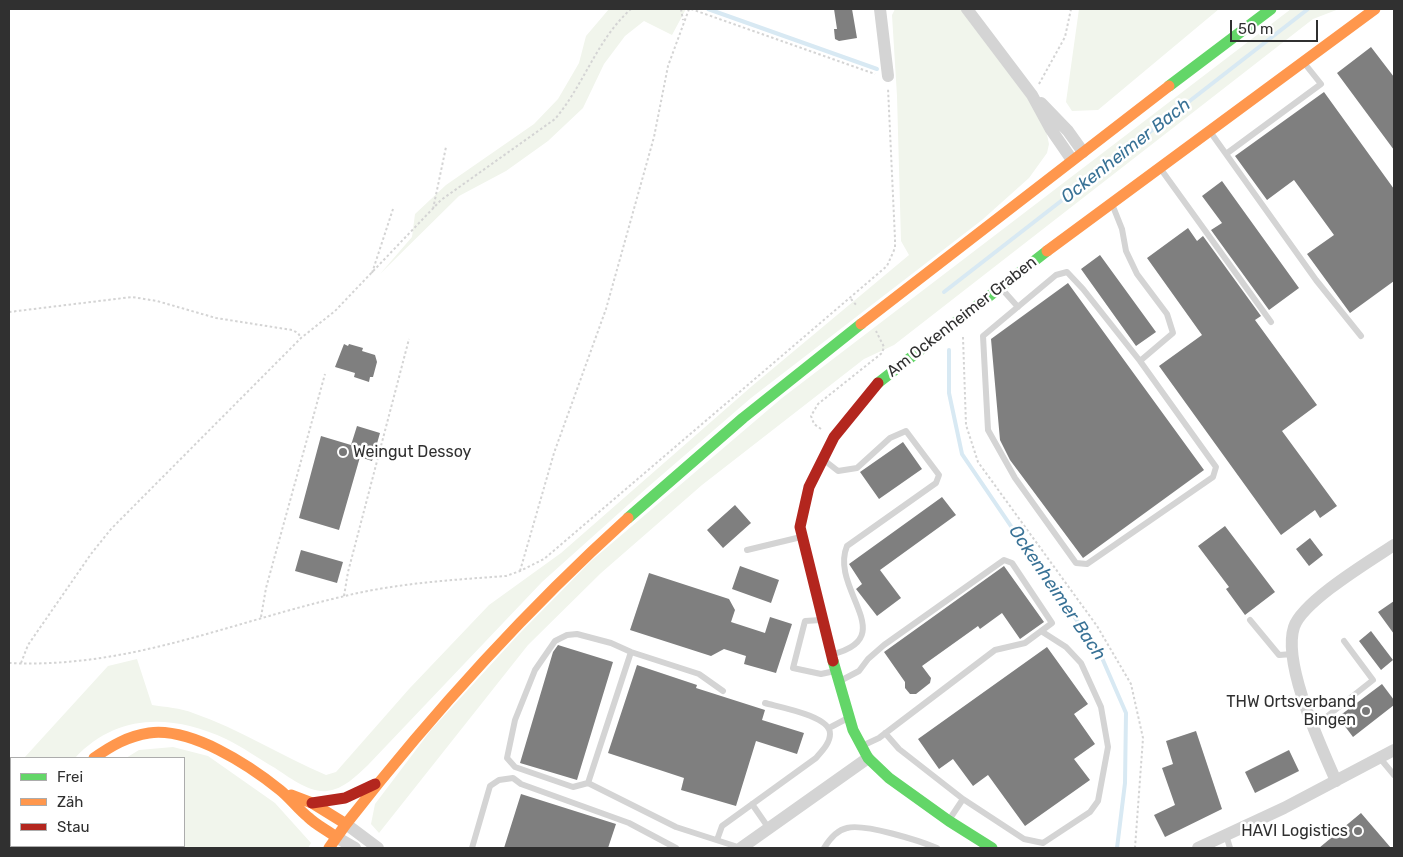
<!DOCTYPE html>
<meta charset="utf-8">
<style>
body{margin:0}
#map{position:relative;width:1403px;height:857px;overflow:hidden;background:#fff;font-family:Rubik,sans-serif}
canvas{display:block}
.frame{position:absolute;inset:0;border:10px solid #303030;pointer-events:none}
.legend{position:absolute;left:10px;top:757px;width:175px;height:90px;box-sizing:border-box;background:#fff;border:1px solid #acacac;margin:0;padding:6px 9px;list-style:none;font-size:15px;color:#303030}
.legend li{display:flex;align-items:center;gap:10px;height:25px}
.legend b{width:25px;border:1px solid #acacac}
.scale{position:absolute;left:1230px;top:20px;width:88px;height:22px;box-sizing:border-box;border:2px solid #303030;border-top:0;padding-left:6px;font-size:15px;line-height:18px;white-space:nowrap;color:#303030;-webkit-text-stroke:4px #fff;paint-order:stroke}
</style>
<div id="map">
<canvas width="1403" height="857"></canvas>
<div class="frame"></div>
<ul class="legend">
<li><b style="height:6px;background:#63d668"></b>Frei</li>
<li><b style="height:6px;background:#ff974d"></b>Zäh</li>
<li><b style="height:6px;background:#b3261e"></b>Stau</li>
</ul>
<div class="scale">50 m</div>
</div>
<script>
const ctx = document.querySelector('canvas').getContext('2d');
ctx.lineJoin = 'round';
function fillPath(path, color) { ctx.fillStyle = color; ctx.fill(path, 'evenodd'); }
function stroke(path, color, width, dash) { ctx.strokeStyle = color; ctx.lineWidth = width; ctx.lineCap = dash ? 'butt' : 'round'; ctx.setLineDash(dash || []); ctx.stroke(path); }
function drawText(font, color, halo, rows, align = 'center') {
  ctx.font = font + ' Rubik,sans-serif'; ctx.lineWidth = 5; ctx.setLineDash([]); ctx.textBaseline = 'middle'; ctx.strokeStyle = halo; ctx.fillStyle = color; for (const [text, x, y, turn = 0] of rows) {
    ctx.save(); ctx.translate(x, y); ctx.rotate((+turn || 0) * Math.PI / 180); ctx.textAlign = isNaN(turn) ? turn : align; if (halo) ctx.strokeText(text, 0, 0); ctx.fillText(text, 0, 0); ctx.restore();
  }
}
fillPath(new Path2D(`
 M609,9H686L672,35L644,21L625,36L604,64L583,108L548,141L506,171L459,196L380,274L412,237L415,214L446,185L534,124L558,99L579,63L586,36Z
 M895,9H961L1030,101L1046,130L1049,144L1047,153L1029,178L982,220L751,398L648,487L542,582L368,765C356,776 344,789 327,791C309,793 289,777 275,768C259,759 243,747 226,739C172,714 117,713 75,758H24L108,666L137,659L152,705C165,707 181,708 193,713C240,729 281,756 326,775L336,772L409,689L489,605L561,553L752,386L909,255L901,241L897,96L892,15Z
 M1079,9H1219L1098,110L1072,111L1066,102Z
 M1291,9H1339L1313,19L894,345L864,359L702,485L601,573L528,645L379,833L371,824L375,804L431,730L519,634L591,561L782,398Z
 M173,747L208,756L275,803L311,843L308,848H89L88,846H184V758H126L139,750Z
 M11,775V820L9,821V779Z`), '#f1f5ec');
stroke(new Path2D(`
 M708,9L877,69
 M944,292L1308,9
 M949,350V393L962,454L1045,576L1099,651L1126,713L1125,783L1117,848`), '#d8e9f3', 4);
fillPath(new Path2D(`
 M834,9H852L857,38L839,41L835,39L834,29H837Z
 M1371,47L1394,77V150L1337,73Z
 M1324,92L1394,189V281L1350,313L1307,254L1334,235L1294,180L1267,200L1235,156Z
 M1222,181L1299,288L1269,310L1211,230L1222,223L1202,196Z
 M1188,228L1197,241L1203,236L1261,316L1255,320L1317,405L1282,431L1337,506L1320,518L1315,510L1281,535L1159,366L1202,335L1147,258Z
 M1100,255L1156,332L1136,346L1081,269Z
 M1068,283L1204,470L1083,558L1010,460L1000,440L991,339Z
 M344,344L348,346L349,344L363,348L362,351L375,355L377,362L373,377H370L369,382L354,377L355,373L335,367Z
 M357,426L380,433L372,461L360,457L339,530L299,518L321,436L351,445Z
 M903,442L922,469L879,499L860,472Z
 M942,497L956,515L880,570L901,598L877,616L856,589L862,584L849,564Z
 M735,505L751,523L723,548L707,530Z
 M1225,526L1275,592L1245,615L1226,589L1229,587L1198,546Z
 M1310,538L1323,555L1309,566L1296,549Z
 M301,550L343,562L337,583L295,571Z
 M740,566L779,580L771,603L732,589Z
 M1004,566L1044,622L1020,639L1002,613L980,629L978,626L922,666L931,678L930,683L916,694H910L905,688V682L884,652Z
 M649,573L729,599L735,610L731,622L765,633L770,617L792,624L776,673L744,664L746,656L724,649L711,656L630,630Z
 M1394,601V634L1378,612Z
 M1371,631L1393,660L1381,670L1359,641Z
 M558,645L613,662L577,780L520,763L553,652Z
 M1047,647L1088,704L1074,714L1095,744L1074,759L1090,780L1025,826L988,775L973,786L953,759L939,769L918,739Z
 M637,665L697,685L696,688L765,710L762,720L804,733L797,754L756,741L736,806L681,790L684,778L608,753Z
 M1382,684L1394,700V705L1353,737L1338,717Z
 M1196,731L1222,809L1165,837L1154,815L1175,805L1162,768L1173,764L1166,741Z
 M1289,750L1299,771L1255,793L1245,772Z
 M521,794L616,824L608,848H504Z
 M1361,813L1391,848H1319Z`), '#7f7f7f');
stroke(new Path2D(`
 M681,9L683,20
 M691,9L875,74
 M1039,84L1065,37L1071,9
 M433,209L446,147
 M372,273L393,209
 M851,299L857,306
 M9,312L132,297L157,301L216,318L292,330L298,333L301,338
 M963,337L966,425L978,462L1097,626L1131,684L1143,738L1135,848
 M821,429L814,424L811,416L818,404L882,353L884,347L876,331
 M520,571L554,453L606,309L654,137L668,66L689,9
 M344,596L348,572L409,339
 M261,617L266,588L325,374
 M9,663C128,669 231,622 345,596C398,583 452,580 506,576L520,571L544,559L887,266L895,248V239L888,88
 M21,663L28,645L91,554L111,529L301,338L335,311L441,200L555,119C584,85 597,39 631,9`), '#d4d4d4', 2, [2.5, 2.5]);
stroke(new Path2D(`
 M1211,133L1316,280L1361,336
 M1226,154L1321,84L1305,64
 M1160,168L1271,322
 M1112,204L1122,229L1126,251L1137,274L1167,314L1173,333L1140,361L1216,467L1213,477L1087,564L1076,563L1015,478L988,430L983,336L1056,275L1067,272L1083,289L1140,361
 M1001,288L1018,307
 M824,460L838,471L857,468L890,438L906,431L939,475L936,483L847,546C829,589 901,637 833,654
 M747,550L801,537
 M821,620L805,621L793,668L821,674L835,671
 M1250,620L1279,655L1293,654
 M631,652L588,783L676,827L741,848
 M840,681L859,671L868,659L884,645L1004,560L1012,563L1052,623L1025,643L995,650L879,738L864,745
 M1312,725L1320,722L1373,680L1344,641
 M829,728L848,718
 M885,733L899,749L963,799
 M1379,757L1394,775
 M588,783L573,787L515,767L507,758L515,720L535,670L555,641L567,635L577,634L611,643L631,652L699,674L723,691
 M752,804L770,830
 M949,820L963,799L1024,839L1043,843L1090,812L1098,801L1108,747L1101,707L1081,663L1066,647L1041,631
 M1226,835L1230,848
 M717,840L722,826L816,758C822,751 830,743 830,734C831,716 779,707 765,703
 M472,848L490,786L499,780L513,778L521,784L629,823L676,848
 M824,848C829,840 837,830 847,828C864,823 920,841 937,848`), '#d4d4d4', 6);
stroke(new Path2D(`
 M880,9L888,76
 M967,9L1032,95L1050,128L1072,160
 M1041,103L1068,131L1083,152
 M1336,781C1321,746 1282,664 1294,627C1303,601 1370,561 1394,545
 M346,824L378,848
 M336,837L355,848
 M741,848L868,758
 M1198,848L1284,808L1394,750`), '#d4d4d4', 12);
stroke(new Path2D(`
 M1169,86L1271,9
 M878,383L1047,251
 M628,518L743,418L861,324
 M833,661L853,730L868,758L889,778L949,821L992,848
 M76,846L77,848`), '#63d668', 11);
stroke(new Path2D(`
 M1047,251L1375,9
 M861,324L1169,86
 M94,758C111,746 128,736 149,733C191,727 249,765 280,790C290,798 298,809 308,817C316,825 327,830 336,837
 M291,795L312,803L346,824L329,848
 M346,824C432,714 524,612 628,518
 M9,832L11,831`), '#ff974d', 11);
stroke(new Path2D(`
 M833,661L800,527L809,487L834,437L878,383
 M312,803L345,798L375,784`), '#b3261e', 11);
for (const [x, y, r, color] of [
 [343,452,5,"#787878"],
 [1366,711,5,"#787878"],
 [1358,831,5,"#787878"]
]) { const dot = new Path2D(); dot.arc(x, y, r, 0, 2 * Math.PI); ctx.fillStyle = color; ctx.fill(dot); stroke(dot, '#fff', 2); }
drawText('16px', '#303030', '#fff', [
 ["Am Ockenheimer Graben",962,317,-38]
]);
drawText('16px', '#303030', '#fff', [
 ["Weingut Dessoy",353,452,"left"],
 ["THW Ortsverband",1356,702],
 ["Bingen",1356,720],
 ["HAVI Logistics",1348,831]
], 'right');
drawText('italic 18px', '#397296', '#fff', [
 ["Ockenheimer Bach",1126,151,-38],
 ["Ockenheimer Bach",1057,593,56]
]);
</script>
